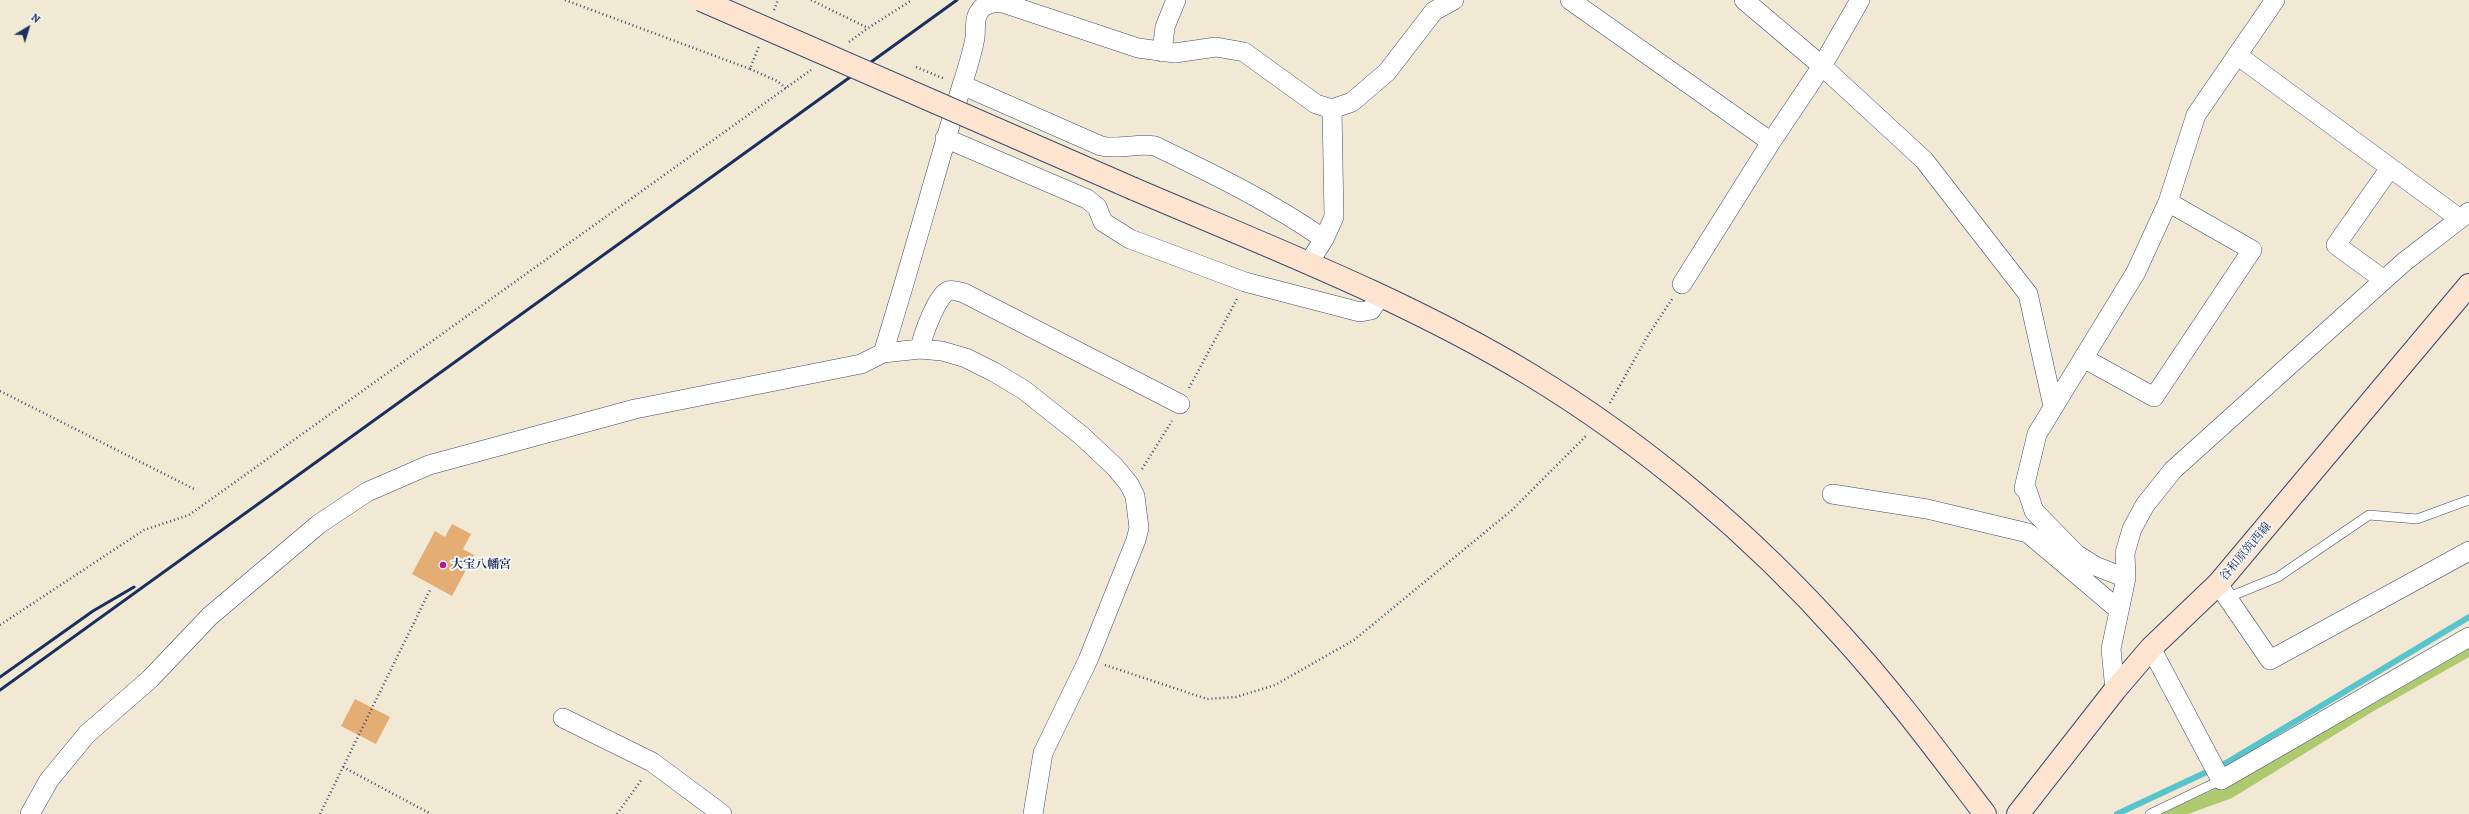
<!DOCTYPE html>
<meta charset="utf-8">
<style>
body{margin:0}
#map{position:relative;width:2469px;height:814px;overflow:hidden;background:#f1e9d4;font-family:Alegreya,serif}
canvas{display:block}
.north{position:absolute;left:8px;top:8px;width:40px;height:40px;-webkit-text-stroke:3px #f6f6f2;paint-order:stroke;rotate:38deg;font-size:11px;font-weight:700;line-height:16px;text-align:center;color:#1b2f5e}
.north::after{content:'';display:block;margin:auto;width:14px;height:18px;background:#1b2f5e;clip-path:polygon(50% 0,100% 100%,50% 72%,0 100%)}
</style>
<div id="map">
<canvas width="2469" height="814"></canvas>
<div class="north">N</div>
</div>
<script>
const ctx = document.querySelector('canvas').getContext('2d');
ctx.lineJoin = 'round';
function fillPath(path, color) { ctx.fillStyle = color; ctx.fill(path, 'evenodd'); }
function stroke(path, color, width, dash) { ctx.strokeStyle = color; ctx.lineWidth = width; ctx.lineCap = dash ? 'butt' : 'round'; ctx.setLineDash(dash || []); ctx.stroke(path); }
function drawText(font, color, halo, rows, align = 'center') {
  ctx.font = font + ' Alegreya,"Noto Serif JP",serif'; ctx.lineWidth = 4; ctx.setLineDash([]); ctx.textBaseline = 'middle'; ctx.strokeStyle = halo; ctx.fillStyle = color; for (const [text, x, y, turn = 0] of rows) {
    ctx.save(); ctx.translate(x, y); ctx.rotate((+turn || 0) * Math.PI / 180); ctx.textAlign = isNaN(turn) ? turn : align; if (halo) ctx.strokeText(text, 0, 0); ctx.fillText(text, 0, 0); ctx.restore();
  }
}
fillPath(new Path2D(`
 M2469,644V657L2372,712L2232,798L2188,814H2161L2225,784Z`), '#afc96f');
stroke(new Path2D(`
 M2117,814L2226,763L2469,617`), '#58c5cc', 6);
fillPath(new Path2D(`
 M452,524L471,534L463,549L474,555L452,596L412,574L435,531L445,537Z
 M355,699L390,717L376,744L341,726Z`), '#e4ad73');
const lane = new Path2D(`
 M2229,597L2278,577L2369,515L2417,519L2469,500
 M2150,814L2221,780`);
const street = new Path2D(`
 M1570,0L1771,142
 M1744,0L1822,66L1924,160L2028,294L2053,406
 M1162,52L1165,27L1176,0
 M2237,55L2460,219
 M962,85L1101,146C1119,150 1136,143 1155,146C1213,174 1271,202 1324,239
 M945,138L1087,199L1097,207L1103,222L1130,239L1245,282L1360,312L1371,310L1380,296
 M1308,264L1324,239L1334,217L1332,109
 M2384,280L2336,245L2390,168
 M1682,284L1771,142L1822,66L1860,0
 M920,349C922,337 937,295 948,291C953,289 959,292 964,293L1180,404
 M883,353C911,264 935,174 962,85C967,70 972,54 975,38C976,30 974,19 979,12C984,3 995,2 1003,3L1138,48L1175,53L1216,47L1244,52L1316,104L1332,109L1352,102L1387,72L1434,11L1454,0
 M2085,359L2154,397L2252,250L2168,202
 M1832,494L1927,509L2028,533L2119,610
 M2126,578L2095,566L2076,554L2034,511L2027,490L2024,488L2037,434L2136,272L2168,202L2196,115L2275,0
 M2218,584L2270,660L2469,551
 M2151,648L2221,780L2469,637
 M2115,690L2111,649L2126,578L2125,553L2132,529L2145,505L2173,470L2404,262L2469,212
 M563,718L652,762L722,814
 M30,814L49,780L87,734L150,679L210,616L319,524L367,492L429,465L635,409L861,364L883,353L920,349L942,351L966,358L994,372L1024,390L1082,436L1115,467L1129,484L1135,496L1139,528L1136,540L1088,660L1043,753L1033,814`);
const secondary = new Path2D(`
 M1134,189C1267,246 1405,299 1529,374C1645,444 1753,536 1843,637C1894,693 1939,754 1985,814
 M2018,814L2115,690L2151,648L2218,584L2469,285`);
stroke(lane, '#3b4b70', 10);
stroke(street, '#3b4b70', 20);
stroke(secondary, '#3b4b70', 24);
stroke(new Path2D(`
 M565,0L750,69L759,46
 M811,0L868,28L912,0
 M774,10L778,0
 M849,42L868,28
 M916,67L945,79
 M750,69L777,81L786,88
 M1189,388L1237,299
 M0,391L196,490
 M1610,403L1647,337L1672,299
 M1142,469L1172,421
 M0,625L144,530L189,515L811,70
 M1105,665L1207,699L1236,697L1275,685L1354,640L1512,510L1586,436
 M343,767L431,814
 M320,814L430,590
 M617,814L642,779`), '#3b4b70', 2.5, [1, 3]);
stroke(lane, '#fff', 9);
stroke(street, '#fff', 19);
stroke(secondary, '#fde4d1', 22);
stroke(new Path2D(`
 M0,677L93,611L134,587
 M0,690L957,0`), '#1b2f5e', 3);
const secondaryBridge = new Path2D(`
 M701,0L1134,189`);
stroke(secondaryBridge, '#3b4b70', 24, []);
stroke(secondaryBridge, '#fde4d1', 22);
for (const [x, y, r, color] of [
 [443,565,4,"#b5179e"]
]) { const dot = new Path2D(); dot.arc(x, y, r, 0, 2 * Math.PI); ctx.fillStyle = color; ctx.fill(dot); stroke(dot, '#f6f6f2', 1.5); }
drawText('12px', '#1b2f5e', '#f6f6f2', [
 ["谷和原筑西線",2246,552,-50]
]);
drawText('bold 12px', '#1b2f5e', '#f6f6f2', [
 ["大宝八幡宮",451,565]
], 'left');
</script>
